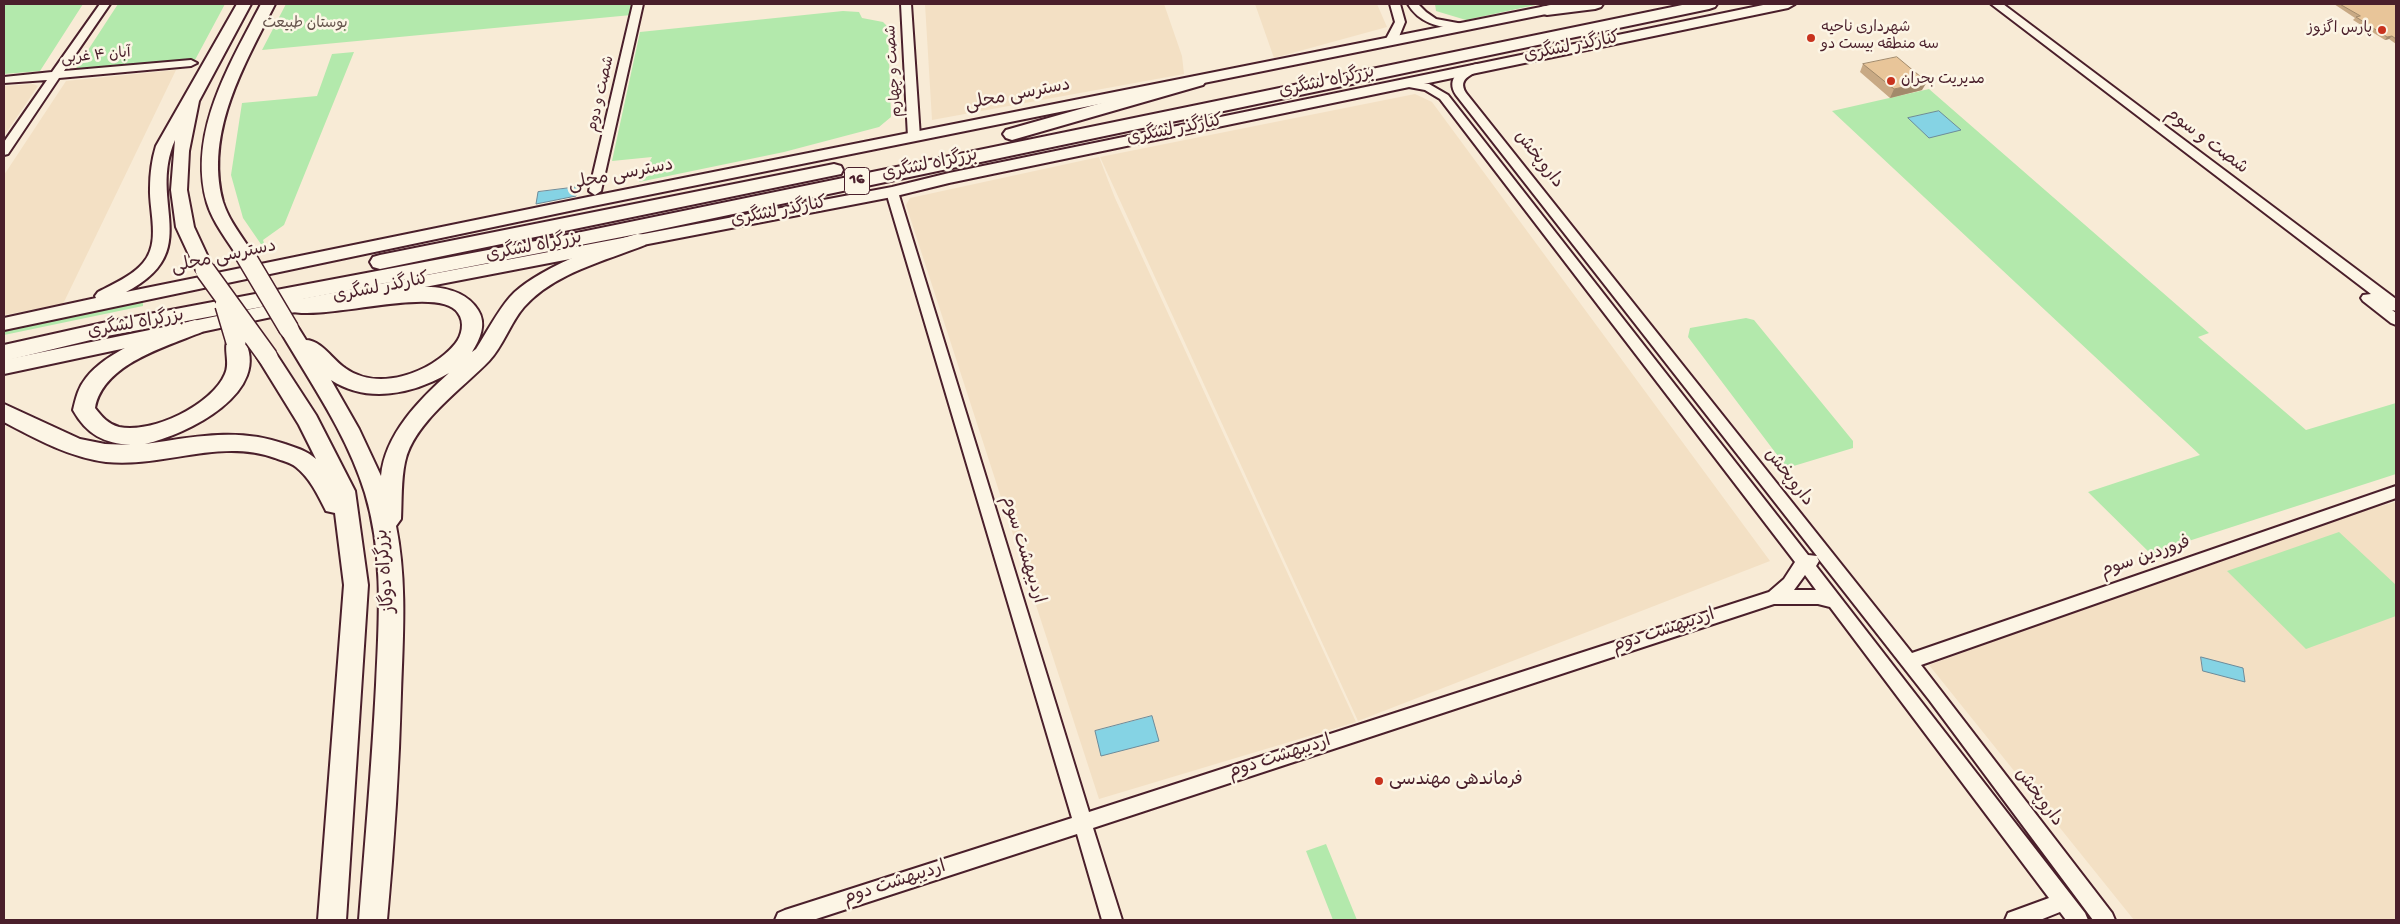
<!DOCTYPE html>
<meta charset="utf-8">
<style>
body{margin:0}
#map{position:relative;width:2400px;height:924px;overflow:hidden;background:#f8ebd6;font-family:"Gochi Hand",sans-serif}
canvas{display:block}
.frame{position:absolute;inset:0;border:5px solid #4a1f2b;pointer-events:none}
</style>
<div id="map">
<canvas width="2400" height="924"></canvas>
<div class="frame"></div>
</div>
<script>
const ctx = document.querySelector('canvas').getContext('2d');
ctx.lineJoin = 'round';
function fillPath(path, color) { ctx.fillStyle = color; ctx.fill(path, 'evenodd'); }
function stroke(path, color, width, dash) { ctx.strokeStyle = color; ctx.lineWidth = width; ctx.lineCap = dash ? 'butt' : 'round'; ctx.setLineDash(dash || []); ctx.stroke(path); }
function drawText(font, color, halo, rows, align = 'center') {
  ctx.font = font + ' "Gochi Hand","Playpen Sans Arabic",sans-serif'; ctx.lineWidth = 5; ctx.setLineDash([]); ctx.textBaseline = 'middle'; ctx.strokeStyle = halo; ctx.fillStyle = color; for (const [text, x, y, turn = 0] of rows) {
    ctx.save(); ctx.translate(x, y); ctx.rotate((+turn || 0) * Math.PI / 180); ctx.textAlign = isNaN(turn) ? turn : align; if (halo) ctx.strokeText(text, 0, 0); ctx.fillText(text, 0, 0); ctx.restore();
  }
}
fillPath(new Path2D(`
 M925,4H1164L1182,56L1184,74L932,120Z
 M1255,4H1377L1387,27L1274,58Z
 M176,70L63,304L4,315V175L66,81Z
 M33,84L38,86L4,136V86Z
 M1415,94L1432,102L1770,561L1358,721L1100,157Z
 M1099,157L1115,198L1356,722L1099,799L906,205L910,198Z
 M2396,502V920H2134L1929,665L2224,556L2328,520Z`), '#f3e0c4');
fillPath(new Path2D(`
 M4,4H83L40,71L4,74Z
 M118,4H225L195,60L75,70Z
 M286,4H643L642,14L262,50Z
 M1435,4H1540L1466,20L1436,11Z
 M843,11L859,12L862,18L883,22L888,27L891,117L879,127L784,152L639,182L652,157L612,161L640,32Z
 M354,52L284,225L263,240L267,253L243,218L231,175L242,103L317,96L332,54Z
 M1929,89L2209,333L2198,337L2306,430L2396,403V474L2170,547L2155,558L2088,492L2200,455L1832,111Z
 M143,300V306L4,335V328Z
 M1746,318L1754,320L1853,441V448L1787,468L1688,337L1690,328Z
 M2339,532L2396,585V616L2306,649L2227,571Z
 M1326,844L1357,920H1333L1306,851Z`), '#b3e9ac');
const water = new Path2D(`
 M1939,111L1961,130L1929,138L1908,118Z
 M578,187L576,196L536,204L538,192Z
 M2201,657L2243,668L2245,682L2203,671Z
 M1152,716L1159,741L1101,756L1095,731Z`);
fillPath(water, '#85d3e4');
stroke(water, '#6d8b9a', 1);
const minor = new Path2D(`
 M100,4H110L64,71L191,60L197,63L191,66L59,78L8,154L4,155V142L47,80L4,83V77L52,72Z
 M633,4H643L601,191L595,195L589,191Z
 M901,4H911L920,137L914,141L908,137Z
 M1390,4H1400L1405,22L1398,39L1392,42L1386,39L1395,22Z
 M1408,4H1418L1426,12L1436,19L1463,24L1464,26L1459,29C1438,27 1419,23 1408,4Z
 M1991,4H2003L2396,299V311L2392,310L2396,313V325L2391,323L2363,301L2361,298L2363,295L2371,294Z
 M1477,64L1483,67C1475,75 1456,77 1466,93L1912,653L2396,486V498L1921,665L2112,913L2115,920H2093L1930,701L1817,557L1819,561L1816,566L2085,913L2088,920H2066L2060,912L2040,920H2005L2008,913L2049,898L1830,607L1818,604H1774L1093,828L1122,920H1102L1077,834L813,920H775L778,913L785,910L1072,818L886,192L888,189H896L898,192L1089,812L1769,592L1784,579L1795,562L1440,99L1425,90L1398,85L1396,83L1398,81L1429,84L1448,95L1808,555L1817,556L1456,95C1445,78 1461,68 1477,64ZM1805,575L1816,590H1794Z`);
const major = new Path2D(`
 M237,4H251L199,101L189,151L187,190L194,227L214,270L211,274L207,275L593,196L1556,4H1583L1576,8L593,206L4,330V318L96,298L95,296L98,292C113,284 132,276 143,263C161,243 149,211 150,188C150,174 152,159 156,146ZM175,140L171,190L176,227L196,270L199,274L205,276L126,292C205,251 147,203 175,140Z
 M261,4H275C245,64 204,132 223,202C229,221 243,238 254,255L251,259L245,261L239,259C228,241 213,223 207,203C187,133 230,64 261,4Z
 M1768,4H1795L1788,8L949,183L892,197L295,312L4,374V360L295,300L892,187L949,173Z`);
const highway = new Path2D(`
 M1558,4H1603L1601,7L1595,9L1547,15L1541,13L1539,10L1541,7Z
 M1687,4H1717L1715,7L1709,9L638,234L645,235L648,240L645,245C605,261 554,273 524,307C510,323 504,345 489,361C463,388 413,423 405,462C401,480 402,501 401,519L396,526C407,581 403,637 401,693C399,768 394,845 387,920H359C365,842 372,764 376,685C379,621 384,556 365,493C347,434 310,382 279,329L282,324L289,322L296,324L306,340C321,340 333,360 345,368C378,392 431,373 455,344C462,336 465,322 458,313C439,284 326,322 288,311L285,306L287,302L107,336L4,361V345L107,322L557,237ZM637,234C603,243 533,271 510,297C497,312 487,332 476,349L472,352C480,339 487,324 478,310C453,271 382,292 345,297C331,299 317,299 303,299ZM449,373C419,400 385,434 381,476L359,429L331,380C368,404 413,394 449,373Z
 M1197,76L1203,77L1206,81L1203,85L1012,140L1006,138L1003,134L1006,130Z
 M834,164L841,166L843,170L841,174L380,269L373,267L370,262L373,257L380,255Z
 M195,320L202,322L205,327L202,332C165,347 103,364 95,408C102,417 108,424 119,427C152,434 212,405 225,374C231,362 222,348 229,337L236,335L243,337C275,392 186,435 145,444C193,437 238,427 285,444C297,448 307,451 316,459L299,425L257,357L261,352L268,349L275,352L316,415L355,491L368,585L346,920H318L344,585L335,513L326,511C318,495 310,478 296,467C290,462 282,461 275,458C219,438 163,468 106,462C69,457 36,439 4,422V404L80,439L105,444L131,445C104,443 87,435 73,410C76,398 78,388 86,378C106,351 163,329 195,320Z`);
stroke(minor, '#4a1f2b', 4);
stroke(major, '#4a1f2b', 4);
stroke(highway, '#4a1f2b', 4);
fillPath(minor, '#fcf5e5');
fillPath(major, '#fcf5e5');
fillPath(highway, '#fcf5e5');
const highwayBridge = new Path2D(`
 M245,255L289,329
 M205,270L268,357
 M225,305L236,342`);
stroke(highwayBridge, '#4a1f2b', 22, []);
stroke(highwayBridge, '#fcf5e5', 19);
fillPath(new Path2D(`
 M2334,4H2396V44L2389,39L2385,40L2353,20L2355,18Z
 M1863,64L1922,90L1890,98L1860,72Z`), '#c8a984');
fillPath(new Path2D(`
 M2392,36L2389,39L2385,40L2387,37Z
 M1927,82L1922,90L1890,98L1894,89Z`), '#a28a6b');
const building = new Path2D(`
 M2340,4H2396V39L2392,36L2387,37L2356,17L2360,16Z
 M1897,57L1927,82L1894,89L1863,64Z`);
fillPath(building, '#e8c599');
stroke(building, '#a28a6b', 1);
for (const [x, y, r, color] of [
 [2382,30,5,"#c8321e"],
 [1811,38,5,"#c8321e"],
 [1891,81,5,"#c8321e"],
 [1379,781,5,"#c8321e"]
]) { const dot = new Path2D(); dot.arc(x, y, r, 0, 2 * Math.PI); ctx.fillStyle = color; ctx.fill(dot); stroke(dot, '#fcf5e5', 2); }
drawText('15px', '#64524b', '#fcf5e5', [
 ["بوستان طبیعت",305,25]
]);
drawText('15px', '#4a1f2b', '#fcf5e5', [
 ["شهرداری ناحیه",1821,29],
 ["سه منطقه بیست دو",1821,46],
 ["پارس اگزوز",2372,30,"right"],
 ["مدیریت بحران",1901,81]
], 'left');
drawText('15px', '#4a1f2b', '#fcf5e5', [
 ["آبان ۴ غربی",96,57,-5],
 ["شصت و چهارم",895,71,-94],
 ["شصت و دوم",602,94,-77]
]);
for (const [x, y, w] of [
 [857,181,25]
]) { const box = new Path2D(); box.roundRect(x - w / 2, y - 13.5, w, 27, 4); ctx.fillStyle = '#fcf5e5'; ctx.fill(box); stroke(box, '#4a1f2b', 1); }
drawText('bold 16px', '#4a1f2b', null, [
 ["16",857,181]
]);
drawText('18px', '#4a1f2b', '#fcf5e5', [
 ["کنارگذر لشگری",1572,48,-11],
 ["بزرگراه لشگری",1327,83,-12],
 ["دسترسی محلی",1018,96,-11],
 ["کنارگذر لشگری",1175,131,-11],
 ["شصت و سوم",2206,142,37],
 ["داروپخش",1538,160,52],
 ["بزرگراه لشگری",930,166,-12],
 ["دسترسی محلی",621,176,-11],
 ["کنارگذر لشگری",779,213,-11],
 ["بزرگراه لشگری",534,248,-11],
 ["دسترسی محلی",224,258,-12],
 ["کنارگذر لشگری",381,289,-11],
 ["بزرگراه لشگری",136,325,-10],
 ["داروپخش",1788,478,52],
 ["اردیبهشت سوم",1022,550,73],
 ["فروردین سوم",2146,558,-19],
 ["بزرگراه دوگاز",387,571,-95],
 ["اردیبهشت دوم",1664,632,-18],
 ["اردیبهشت دوم",1280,758,-18],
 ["داروپخش",2038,798,53],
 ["اردیبهشت دوم",895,884,-18]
]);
drawText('18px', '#4a1f2b', '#fcf5e5', [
 ["فرماندهی مهندسی",1389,781]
], 'left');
</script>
